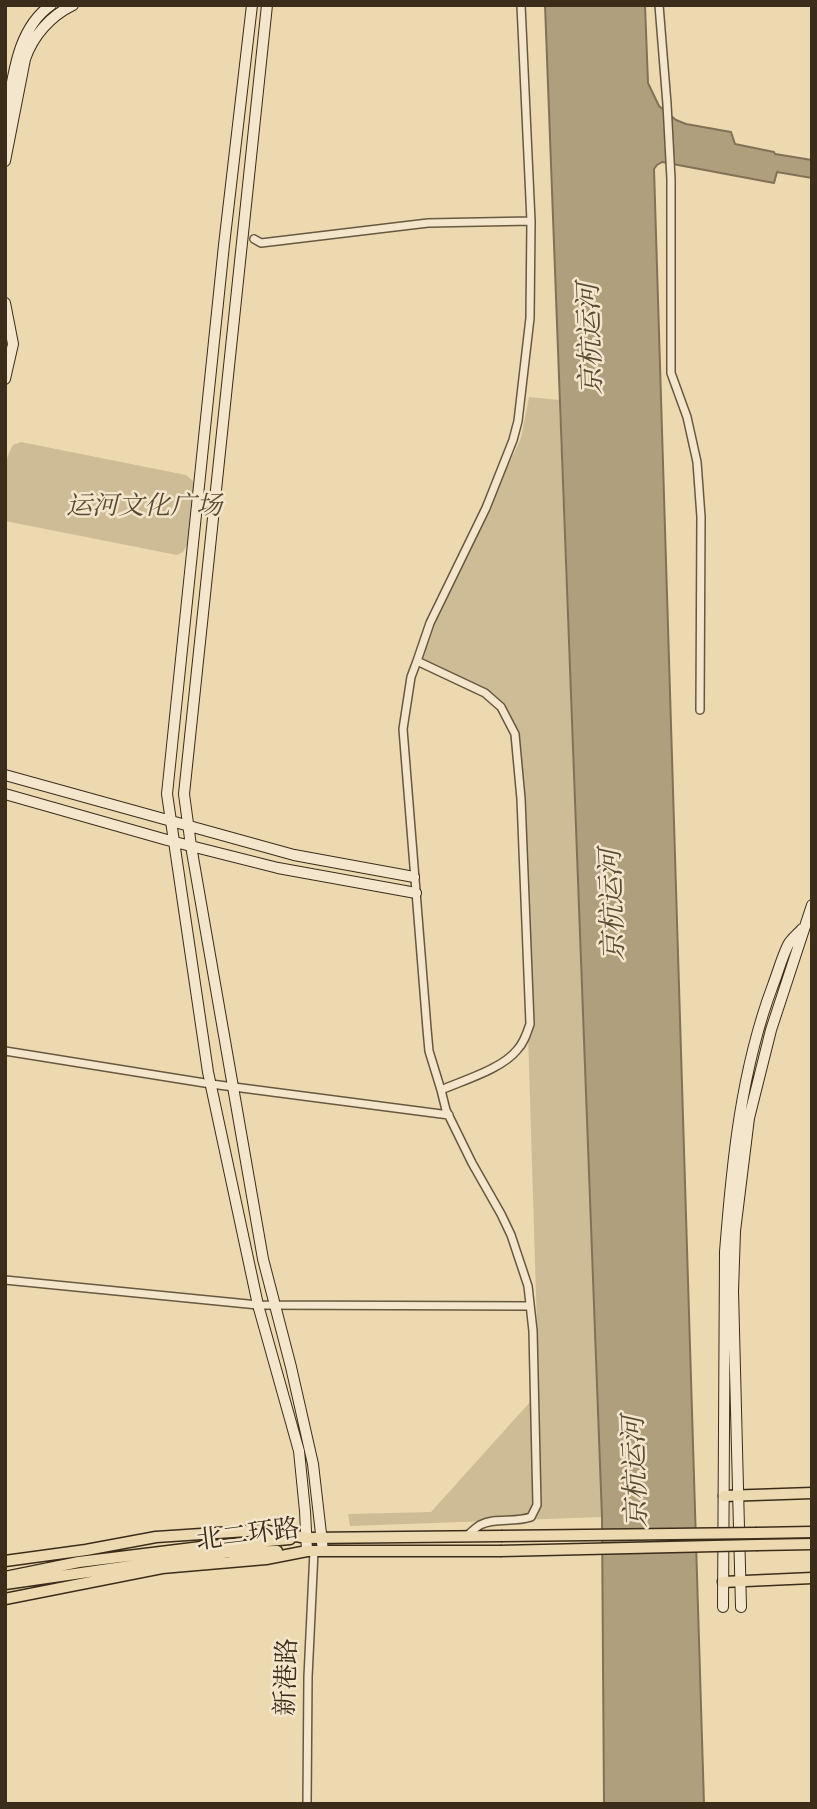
<!DOCTYPE html>
<meta charset="utf-8">
<style>
body{margin:0}
#map{position:relative;width:817px;height:1809px;overflow:hidden;background:#ecd9b0;font-family:Alegreya,serif}
canvas{display:block}
.frame{position:absolute;inset:0;border:7px solid #3c2d1b;pointer-events:none}
</style>
<div id="map">
<canvas width="817" height="1809"></canvas>
<div class="frame"></div>
</div>
<script>
const ctx = document.querySelector('canvas').getContext('2d');
ctx.lineJoin = 'round';
function fillPath(path, color) { ctx.fillStyle = color; ctx.fill(path, 'evenodd'); }
function stroke(path, color, width, dash) { ctx.strokeStyle = color; ctx.lineWidth = width; ctx.lineCap = dash ? 'butt' : 'round'; ctx.setLineDash(dash || []); ctx.stroke(path); }
function drawText(font, color, halo, rows, align = 'center') {
  ctx.font = font + ' Alegreya,"Noto Serif SC",serif'; ctx.lineWidth = 5; ctx.setLineDash([]); ctx.textBaseline = 'middle'; ctx.strokeStyle = halo; ctx.fillStyle = color; for (const [text, x, y, turn = 0] of rows) {
    ctx.save(); ctx.translate(x, y); ctx.rotate((+turn || 0) * Math.PI / 180); ctx.textAlign = isNaN(turn) ? turn : align; if (halo) ctx.strokeText(text, 0, 0); ctx.fillText(text, 0, 0); ctx.restore();
  }
}
fillPath(new Path2D(`
 M529,397L559,400L602,1517L350,1526L348,1514L431,1512L539,1392L519,740L507,715L506,707L488,690L422,658L434,624L521,438Z
 M21,442L186,475L193,481L195,491L187,545L183,552L177,555L5,521C5,497 0,466 13,445Z`), '#cebc97');
const water = new Path2D(`
 M545,5H645L648,83L659,106L676,120L686,124L731,132L735,144L774,152L775,154L812,160V178L777,172L774,183L662,162L657,165L654,169L704,1804H604L602,1517Z`);
fillPath(water, '#b09f7d');
stroke(water, '#827156', 2);
const street = new Path2D(`
 M659,5L667,104L671,179V373L687,417L697,462L701,517L700,710
 M254,239L261,243L428,223L531,221
 M417,661L411,677L403,729L427,1029L429,1051L441,1090
 M5,1051L211,1084L449,1115
 M5,1280L258,1305L530,1306
 M467,1536C471,1532 475,1528 480,1525C495,1517 514,1523 531,1517L537,1505L533,1331L528,1286L511,1235L501,1214L472,1163L446,1110L441,1090C464,1080 502,1069 517,1050C524,1043 527,1033 530,1024L521,799L515,734L501,707L485,693L417,661L430,623L486,508L513,440L518,421L530,318L531,221L521,5
 M307,1804L308,1677L314,1551`);
const secondary = new Path2D(`
 M252,5L224,245L167,794L208,1072L258,1305L299,1451L305,1511L307,1551
 M267,5L184,794L191,846L263,1259L291,1367L313,1464L323,1551
 M5,121C13,82 15,30 51,5
 M5,161L25,59C33,36 50,16 73,5
 M5,303L13,344L5,379
 M5,775L294,855L414,877
 M5,794L167,840L278,868L416,893
 M723,1607L725,1252C732,1162 741,1070 773,985C778,972 782,957 788,945C791,939 798,934 802,929
 M741,1607L733,1291L735,1231L749,1118L771,1030L812,905`);
const primary = new Path2D(`
 M724,1496L812,1493
 M757,1533L812,1532
 M758,1545L812,1544
 M5,1561L86,1550L156,1537L262,1530L307,1538L501,1536
 M5,1577L79,1562L201,1547L290,1539
 M723,1582L812,1578
 M5,1584L227,1552L277,1551
 M5,1599L162,1568L266,1559L307,1551H500`);
stroke(street, '#685840', 10);
stroke(secondary, '#3c2d1b', 12);
stroke(primary, '#3c2d1b', 13);
stroke(street, '#f3e6cc', 7);
stroke(secondary, '#f3e6cc', 10);
stroke(primary, '#ecd9b0', 10);
const primaryBridge = new Path2D(`
 M501,1536L757,1533
 M500,1551L758,1545`);
stroke(primaryBridge, '#3c2d1b', 13, []);
stroke(primaryBridge, '#ecd9b0', 10);
drawText('italic 26px', '#594a34', '#f3e6cc', [
 ["运河文化广场",144,508]
]);
drawText('26px', '#3c2d1b', '#f3e6cc', [
 ["北二环路",248,1536,-7],
 ["新港路",288,1677,-88]
]);
drawText('italic 28px', '#594a34', '#f3e6cc', [
 ["京杭运河",592,339,-92],
 ["京杭运河",614,905,-92],
 ["京杭运河",637,1472,-92]
]);
</script>
